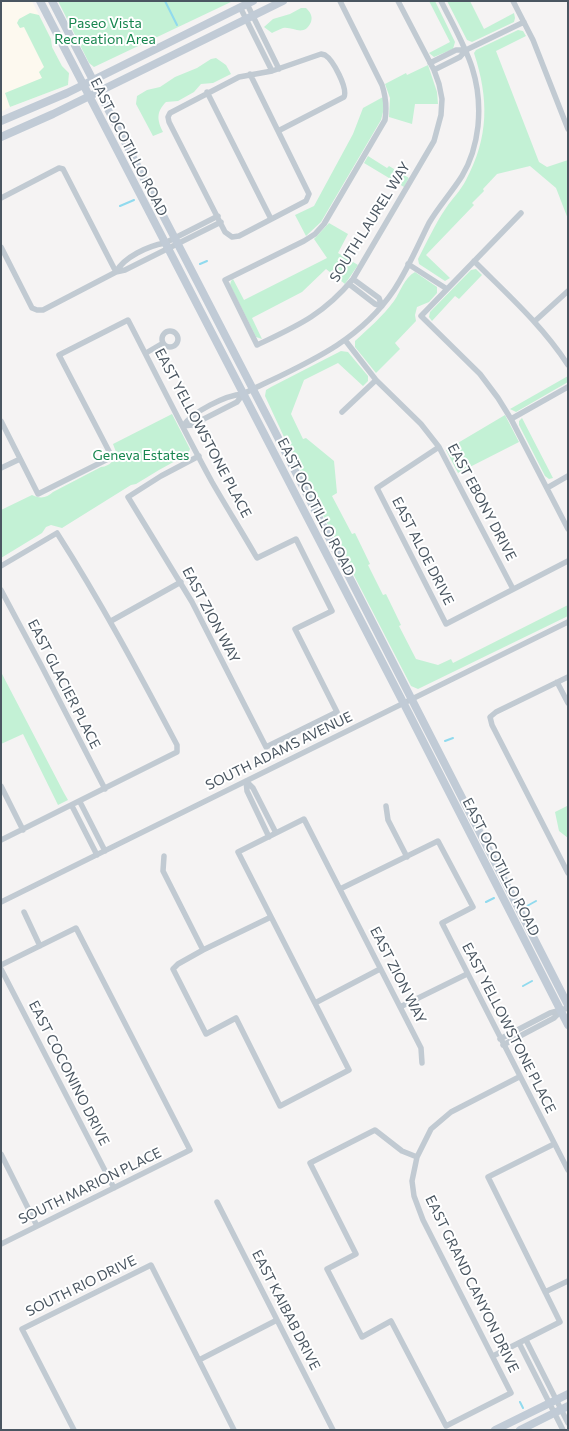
<!DOCTYPE html>
<style>
body{margin:0}
#map{position:relative;width:569px;height:1431px;overflow:hidden;background:#f5f3f3;font-family:Commissioner,sans-serif}
canvas{display:block}
.frame{position:absolute;inset:0;border:2px solid #4a5661;pointer-events:none}
</style>
<div id="map">
<canvas width="569" height="1431"></canvas>
<div class="frame"></div>
</div>
<script>
const ctx = document.querySelector('canvas').getContext('2d');
ctx.lineJoin = 'round';
function fillPath(path, color) { ctx.fillStyle = color; ctx.fill(path, 'evenodd'); }
function stroke(path, color, width, dash) { ctx.strokeStyle = color; ctx.lineWidth = width; ctx.lineCap = dash ? 'butt' : 'round'; ctx.setLineDash(dash || []); ctx.stroke(path); }
function drawText(font, color, halo, rows, align = 'center') {
  ctx.font = font + ' Commissioner,sans-serif'; ctx.lineWidth = 4; ctx.setLineDash([]); ctx.textBaseline = 'middle'; ctx.strokeStyle = halo; ctx.fillStyle = color; for (const [text, x, y, turn = 0] of rows) {
    ctx.save(); ctx.translate(x, y); ctx.rotate((+turn || 0) * Math.PI / 180); ctx.textAlign = isNaN(turn) ? turn : align; if (halo) ctx.strokeText(text, 0, 0); ctx.fillText(text, 0, 0); ctx.restore();
  }
}
fillPath(new Path2D(`
 M1,1H32L51,39L52,47L62,66L69,73L68,85L10,107L1,112Z`), '#fdf9ef');
fillPath(new Path2D(`
 M58,1H233L94,67L89,63Z
 M429,1H435L455,42L453,49L434,57L429,53L450,42Z
 M447,1H470L484,29L514,13L515,18L514,22L472,42L467,40Z
 M301,8H306C310,12 313,16 311,22C304,38 293,26 283,28C280,29 276,31 272,33L264,27L273,19L290,14Z
 M30,13L39,15L51,39L52,47L62,66L69,73L68,85L10,107L5,93L42,78L39,72L44,67L24,27L20,28L17,23L19,19Z
 M518,30L523,31L526,36L496,51L539,162L547,167L568,160V219L556,188L530,166L497,174L483,189L484,191L472,203L474,205L426,255L450,278L445,281L419,264L418,259C427,242 435,224 446,208C452,199 461,190 466,180C489,137 489,99 474,53L476,50Z
 M216,58L226,65L231,74L213,83L201,84L194,92L178,101L166,102C156,112 157,120 163,132L153,136L136,104L137,96L147,90L160,87L175,77L197,68L211,59Z
 M428,65L437,92L438,104H415L412,124L389,117L390,98L385,84L406,73L407,75Z
 M383,97L384,108L381,120L321,222L306,236L295,215L314,206L353,134L363,108Z
 M368,156L387,168L389,166L409,178L404,187L364,163Z
 M329,223L348,234L338,253L358,265L345,284L326,269L302,292L252,318L262,339L256,337L230,285L231,281L233,279L244,300L327,258L314,239Z
 M476,269L482,275L459,299L455,296L432,321L429,317L430,312L471,270Z
 M415,272L437,287V293L429,302L417,307L415,315L416,321L395,343L400,349L376,373L355,347V341C368,329 383,316 394,301C401,291 404,278 415,272Z
 M341,351L348,352L368,376V381L363,386L338,363L304,380L291,414L303,439L306,438L334,461L337,493L332,496L352,534L355,533L370,564L368,565L383,595L386,594L401,625L399,626L416,659L438,665L451,659L453,663L568,605V616L418,689L411,686L297,465L265,396L266,390L271,387Z
 M568,376V382L516,412L510,409Z
 M172,414L190,449L188,454L159,470L136,484L131,485L62,528L51,525L46,527L42,533L1,558V510L32,495C40,499 47,498 53,492L101,467C111,466 114,460 116,452L113,444Z
 M505,415L519,442L458,473L446,450Z
 M522,418L553,478L549,479L545,476L519,425V421Z
 M1,672L64,793L68,800L58,805L23,734L1,744Z
 M567,806L568,807V838L559,831L555,812Z`), '#c3f1d5');
stroke(new Path2D(`
 M165,1L177,25
 M120,206L134,200
 M200,264L207,261
 M445,741L453,738
 M486,902L494,898
 M527,906L536,901
 M523,986L532,981
 M520,1402L523,1408`), '#90daee', 2);
stroke(new Path2D(`
 M340,1L382,85C386,97 387,107 385,120L324,224L315,234L304,241L225,280L257,345C297,326 323,315 353,279L434,141L441,115L442,99L439,84L434,70L398,1
 M513,1L533,40L568,129
 M247,4L279,69
 M240,7L272,71
 M430,63L456,50H466
 M434,70L460,57L466,50L524,22
 M250,74L309,194L306,201L239,236L232,237L225,232L169,122L168,117L170,113L239,77L272,71L321,54L325,55C333,60 348,88 344,97L278,131
 M207,92L271,219
 M1,198L59,168L63,169L116,272
 M521,213L421,316L480,374L498,398L511,419L568,529
 M1,247L32,308L37,310H43L116,272L125,270L221,222
 M474,261C507,294 542,325 568,365
 M408,264L447,289
 M116,272C124,257 148,246 165,243L218,216
 M353,279L379,298L382,306
 M349,284L375,304L382,306
 M535,321L568,291
 M162 339a8 8 0 1 1 16 0a8 8 0 1 1-16 0Z
 M345,340L376,380L421,424L439,447L513,589
 M146,353L163,343
 M342,412L376,380
 M511,419L568,387
 M1,421L38,494L112,457L59,355L128,320C156,374 183,429 212,482C227,508 242,532 257,558L296,539L332,611L295,629L337,712L266,747L192,602L128,497L161,476L199,456
 M183,426L192,425L237,402L243,394L253,389C307,363 359,342 394,290C408,269 418,245 429,223C439,206 452,192 462,176C471,161 476,144 478,126C483,74 463,45 441,1
 M183,426C192,412 226,395 243,394
 M439,447L377,488L446,624L568,561
 M1,468L20,459
 M547,488L568,476
 M1,566L57,533C101,602 139,673 177,745V752L1,840
 M1,590L41,665L105,789
 M111,621L181,582
 M568,677L496,712L490,717L492,725L568,873
 M557,682L568,703
 M246,781L247,791L269,837
 M246,781L253,788L276,833
 M1,786L23,830
 M80,802L105,851
 M72,806L97,855
 M386,806L388,820L407,857
 M164,856L163,871L203,950
 M340,889L438,841L473,907L442,923L568,1170
 M1,902L568,622
 M24,912L40,946
 M271,917L203,950L178,964L173,969L206,1034L236,1018L280,1106L349,1070L238,852L304,819L421,1048L422,1063
 M1,965L76,928L190,1150L1,1244
 M1,969L114,1188
 M315,1003L380,969
 M400,1007L467,974
 M500,1039L550,1013L568,1008
 M503,1045L554,1018L561,1011
 M1,1154L37,1226
 M417,1157L402,1151L375,1130L310,1163L356,1254L327,1269L362,1337L391,1321L446,1426L511,1393L423,1220L414,1196L412,1181L417,1157L431,1129L451,1112L519,1077
 M217,1202L333,1430
 M545,1292L568,1281
 M526,1340L568,1423
 M519,1343L563,1430
 M493,1356L560,1322L488,1177L554,1144
 M199,1360L277,1320
 M74,1430L22,1329L151,1265L234,1430`), '#c1cad2', 5.5);
stroke(new Path2D(`
 M40,1L404,704L568,1025
 M52,1L272,426L568,1005
 M1,121L67,93L253,1
 M1,137L53,114L283,1
 M495,1430L568,1394
 M520,1430L568,1406`), '#c1cbd6', 8);
drawText('14px', '#17864f', '#fff', [
 ["Paseo Vista",105,23],
 ["Recreation Area",105,39],
 ["Geneva Estates",141,455]
]);
drawText('14px', '#4a5661', '#fff', [
 ["EAST OCOTILLO ROAD",129,147,63],
 ["SOUTH LAUREL WAY",370,222,-58],
 ["EAST YELLOWSTONE PLACE",203,433,62],
 ["EAST EBONY DRIVE",482,502,62],
 ["EAST OCOTILLO ROAD",316,507,63],
 ["EAST ALOE DRIVE",423,551,63],
 ["EAST ZION WAY",211,615,62],
 ["EAST GLACIER PLACE",64,684,63],
 ["SOUTH ADAMS AVENUE",279,751,-26],
 ["EAST OCOTILLO ROAD",501,867,63],
 ["EAST ZION WAY",398,975,63],
 ["EAST YELLOWSTONE PLACE",509,1028,63],
 ["EAST COCONINO DRIVE",69,1073,63],
 ["SOUTH MARION PLACE",90,1186,-26],
 ["EAST GRAND CANYON DRIVE",472,1284,64],
 ["SOUTH RIO DRIVE",81,1286,-26],
 ["EAST KAIBAB DRIVE",286,1310,63]
]);
</script>
